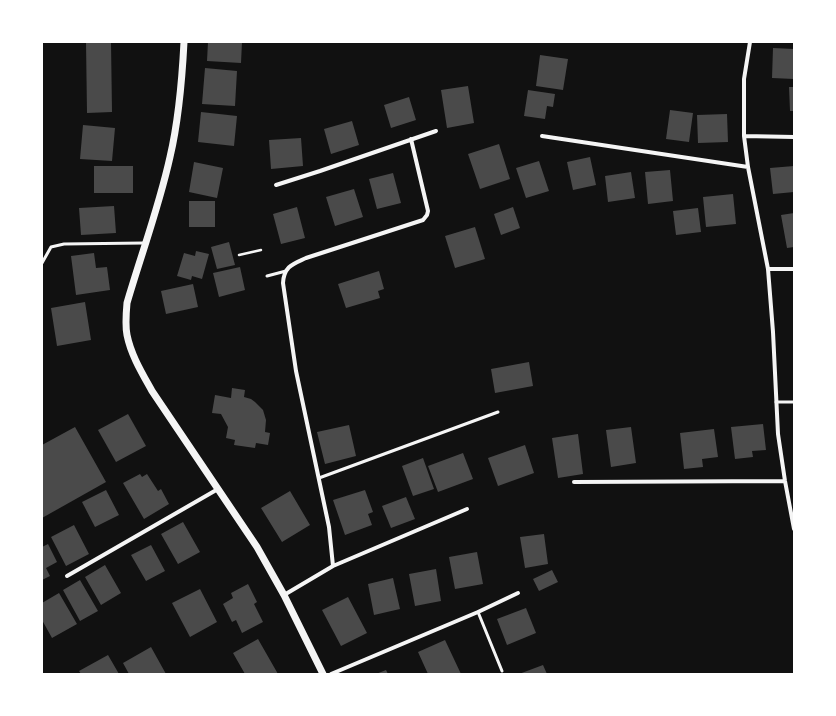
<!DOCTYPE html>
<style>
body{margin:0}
#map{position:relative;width:836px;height:716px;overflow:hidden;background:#111;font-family:"DejaVu Sans",sans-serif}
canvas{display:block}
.frame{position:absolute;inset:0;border:43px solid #fff;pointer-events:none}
</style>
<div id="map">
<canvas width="836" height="716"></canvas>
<div class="frame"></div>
</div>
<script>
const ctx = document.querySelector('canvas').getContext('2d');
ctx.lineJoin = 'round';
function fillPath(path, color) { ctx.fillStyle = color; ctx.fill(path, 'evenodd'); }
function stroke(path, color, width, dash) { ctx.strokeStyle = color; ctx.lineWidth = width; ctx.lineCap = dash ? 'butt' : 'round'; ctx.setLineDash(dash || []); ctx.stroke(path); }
fillPath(new Path2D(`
 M86,42H111L112,112L87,113Z
 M208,42H242L241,63L207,61Z
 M773,48L794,49V79L772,78Z
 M540,55L568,59L563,90L536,86Z
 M205,68L237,71L235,106L202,104Z
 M468,86L474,123L447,128L441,90Z
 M789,87H794V111H790Z
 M528,90L555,94L553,107L547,106L545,119L524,116Z
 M409,97L416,120L391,128L384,105Z
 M670,110L693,113L689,142L666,139Z
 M201,112L237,116L234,146L198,142Z
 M727,114L728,142L698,143L697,115Z
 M352,121L359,145L331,154L324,129Z
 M83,125L115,128L112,161L80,159Z
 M301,138L303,166L271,169L269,140Z
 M499,144L510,179L480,189L468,154Z
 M590,157L596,185L573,190L567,162Z
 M539,161L549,191L526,198L516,168Z
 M194,162L223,168L217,198L189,192Z
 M94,166H133V193H94Z
 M794,166V192L773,194L770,168Z
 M670,170L673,201L648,204L645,172Z
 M631,172L635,198L608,202L605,176Z
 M393,173L401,203L377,209L369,179Z
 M354,189L363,217L335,226L326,197Z
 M733,194L736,224L706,227L703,197Z
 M189,201H215V227H189Z
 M114,206L116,233L81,235L79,208Z
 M297,207L305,238L281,244L273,214Z
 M513,207L520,228L501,235L494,214Z
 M698,208L701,232L676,235L673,211Z
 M794,213V247L787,248L781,215Z
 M475,227L485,259L455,268L445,236Z
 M229,242L235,265L217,269L211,247Z
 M196,251L209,254L202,279L192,276L191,280L177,276L184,253L195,256Z
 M94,253L96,268L107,267L110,290L76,295L71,256Z
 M240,267L245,290L219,297L213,273Z
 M379,271L384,289L378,291L380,298L346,308L338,284Z
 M193,284L198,307L166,314L161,291Z
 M85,302L91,340L57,346L51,308Z
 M529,362L533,386L495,393L491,369Z
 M232,388L245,390L244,397L251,399L255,402L263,410L266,420L265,432L270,433L268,445L256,443L255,448L234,445L235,440L226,438L228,427L221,414L212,413L215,395L231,398Z
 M128,414L146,446L116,462L98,430Z
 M763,424L766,450L752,451L753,457L735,459L731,427Z
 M349,425L356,456L325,464L317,432Z
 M75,427L106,482L42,518V445Z
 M631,427L636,463L611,467L606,430Z
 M714,429L718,457L702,459L703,467L684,469L680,433Z
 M578,434L583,474L558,478L552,438Z
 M525,445L534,473L498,486L488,458Z
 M463,453L473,479L438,492L428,466Z
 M423,458L434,489L413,496L402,466Z
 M140,474L142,477L147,474L158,491L161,489L169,504L144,519L123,483Z
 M106,490L119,515L95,527L82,502Z
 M365,490L373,512L368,514L372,525L345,535L333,500Z
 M290,491L310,525L282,542L261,508Z
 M406,497L415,519L391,528L382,506Z
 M183,522L200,552L178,564L161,534Z
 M74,525L89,554L66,566L51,537Z
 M544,534L548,564L525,568L520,537Z
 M48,544L57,562L46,568L50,576L42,580V547Z
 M151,545L165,571L146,581L131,555Z
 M477,552L483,584L455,589L449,557Z
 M105,565L121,593L101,605L85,577Z
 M436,569L441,601L415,606L409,574Z
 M552,570L558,582L539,591L533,579Z
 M393,578L400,609L374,615L368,584Z
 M80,580L98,611L80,621L63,590Z
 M248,584L257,602L254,604L263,622L242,633L236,620L232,622L223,604L233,598L231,593Z
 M200,589L217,622L190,637L172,603Z
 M59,593L77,624L52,638L42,620V603Z
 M348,597L367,633L341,646L322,610Z
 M526,608L536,633L507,645L497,619Z
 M258,639L278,674H245L233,653Z
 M445,640L461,674H428L418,652Z
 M151,647L166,674H129L123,663Z
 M108,655L119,674H81L79,671Z
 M543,665L547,674H519Z
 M386,670L388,674H376Z`), '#4a4a4a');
stroke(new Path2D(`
 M239,255L261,250`), '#f5f5f5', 2.5);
stroke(new Path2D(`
 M42,263L51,247L64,244L144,243
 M267,276L286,271
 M776,402H794
 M319,478L498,412
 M478,612L502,671`), '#f5f5f5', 3);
stroke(new Path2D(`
 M750,42L744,79V136L748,167L768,269L773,332L778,434L785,481L794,529
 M542,136L748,167
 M744,136L794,137
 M276,185L320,171L436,131
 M768,269H794
 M574,482L785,481
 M333,566L329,527L296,371L283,283C284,266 293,264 306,258L423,220L427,215L428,211L411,139
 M67,576L218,489
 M284,595L333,566L467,509
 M331,674L478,612L518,593`), '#f5f5f5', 4);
stroke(new Path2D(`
 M184,42C182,81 179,119 170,157C159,207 141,255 127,303C126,314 125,325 127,335C131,355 142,373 152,391L257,547L284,595L323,674`), '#f5f5f5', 7);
</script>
